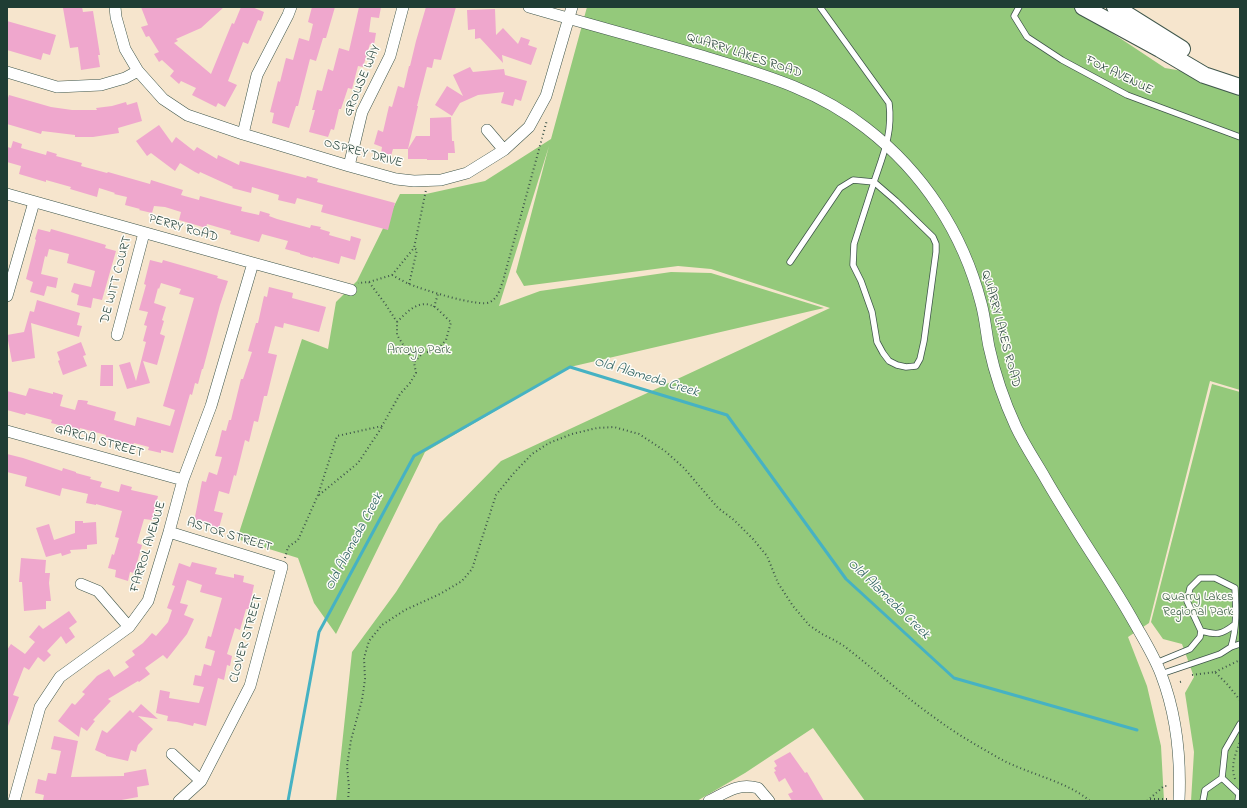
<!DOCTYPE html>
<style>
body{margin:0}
#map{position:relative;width:1247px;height:808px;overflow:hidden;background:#f6e5cd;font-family:"Indie Flower",sans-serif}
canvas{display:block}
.frame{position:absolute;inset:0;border:8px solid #1f3d34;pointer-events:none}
</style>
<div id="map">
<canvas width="1247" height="808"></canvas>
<div class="frame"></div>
</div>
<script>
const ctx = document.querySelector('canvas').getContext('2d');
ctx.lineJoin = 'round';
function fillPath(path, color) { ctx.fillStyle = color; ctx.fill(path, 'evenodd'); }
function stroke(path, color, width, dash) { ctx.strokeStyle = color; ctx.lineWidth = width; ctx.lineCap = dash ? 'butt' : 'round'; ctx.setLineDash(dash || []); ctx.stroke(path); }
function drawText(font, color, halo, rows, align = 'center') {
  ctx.font = font + ' "Indie Flower",sans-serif'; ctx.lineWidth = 3; ctx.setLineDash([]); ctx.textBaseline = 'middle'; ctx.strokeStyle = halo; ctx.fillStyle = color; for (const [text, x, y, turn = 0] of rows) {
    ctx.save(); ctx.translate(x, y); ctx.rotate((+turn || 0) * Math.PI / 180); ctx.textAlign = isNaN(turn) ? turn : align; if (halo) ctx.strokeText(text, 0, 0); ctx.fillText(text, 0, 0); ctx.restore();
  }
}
fillPath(new Path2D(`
 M587,7H1073L1165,68L1240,81V390L1210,381L1149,623L1128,637L1147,686L1161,746L1164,801H865L813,728L745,773L697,801H336L352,652L396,592L439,524L501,461L830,308L711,269L678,266L524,286L516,272L549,146L499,306L540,291L671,272L711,273L824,308L570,367L425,452L336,634L314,603L298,558L237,539L302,339L328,349L336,302L357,281L400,194H426L485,181L551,139Z
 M1212,384L1240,392V801H1191L1194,752L1185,693L1194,677L1182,644L1163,639L1151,622Z`), '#94c97b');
stroke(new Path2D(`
 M288,801L319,632L414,456L570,367L727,415L846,579L954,678L1137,730`), '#46b2c3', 3);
fillPath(new Path2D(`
 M70,7H82L83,12L93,11L100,55H98L100,67L81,70L78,47L70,48L63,8Z
 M141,7H224L201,28L176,39L178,41L174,43L211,74L232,23L234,24L241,7H252L264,12L261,21L258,20L248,44L243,42L228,81L237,85L225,107L218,103L216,107L192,95L196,88L181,81L179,84L170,76L174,71L162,60L159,62L154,54L159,52L149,36L146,37L141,27L148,25Z
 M312,7H335L326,38H323L316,61L310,59L298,106H296L289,128L272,123L274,113L270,112L278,81L280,82L286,58L293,60L299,38L309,41L313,24L308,22Z
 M359,7H381L379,18L371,17L369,32L376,33L374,45L370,44L363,67L358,66L352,89L348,88L341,109H339L334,130L331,129L328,137L309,132L315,110H312L317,90L322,91L328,69L333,71L339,48L349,51Z
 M426,7H456L441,60L434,59L432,68L427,67L417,106H418L408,149H393L391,156L381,153L382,147L374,144L378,130L383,132L389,106L392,107L398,86L404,88L409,66H410L416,41Z
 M495,9L496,35L503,28L518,44L521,37L530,40L528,45L537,48L531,65L502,55L503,63L480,38L475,39V29L468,30L467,10Z
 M7,21L56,35L50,55L43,53L41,60L7,50Z
 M470,67L473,72L504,69L505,75L527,81L521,101L515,99L513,106L501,103L504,92L478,95L460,103L452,116L435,105L447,86L463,96L453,75Z
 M9,95L51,107L72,110H97L96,108L112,106L126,102L127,105L137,102L142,121L118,128L119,133L93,137H75V135L42,131L41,134L7,124V101Z
 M451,117L452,141H454L455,153H448V160H427V159H408V149L416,136H430V118Z
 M159,125L172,143L176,137L194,151L197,147L217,159L218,155L239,165L240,161L306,178L307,176L318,179L317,182L395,203L388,230L321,212L323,205L297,198L295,204L278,200L279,195L252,187L251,193L232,188L233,187L200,172L199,174L195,172L180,163L175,171L151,153L147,156L136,141Z
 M13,141L22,144L21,148L46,155L47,151L57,154L56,156L82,163L81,166L107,173L108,172L150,184L151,180L183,190L181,195L199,200L200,196L226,203L242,207L241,211L259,215L260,211L270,214L269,216L277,219L310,228L311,225L321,227L320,229L330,232L329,235L350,241L351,236L361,239L355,260L341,256L339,264L313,257V258L300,254V253L285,249L288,241L262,234L259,242L230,234L231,231L207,224L206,228L179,220L181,212L165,207L154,206L152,213L139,210L140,209L125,205L127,197L114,194L115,193L99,188L97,197L70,189L71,187L46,180V182L19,174L21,166L7,162V147L11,148Z
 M38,229L50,232L51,229L79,237L106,245L105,248L116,251L102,300L93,298L91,308L77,305L79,295L71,292L74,283L91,287L95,271L67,263L69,254L49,249L47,257L45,256L41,274L58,278L56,288L47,286L44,296L30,292L33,282L26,279L36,240L35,239Z
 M150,260L162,263L163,260L191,268L218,276L217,278L228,281L220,305L203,369H202L198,384L195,383L192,395L190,394L173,453L161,450V453L148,450L149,447L134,443L133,445L118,441L105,438L106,435L80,428L79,432L67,428V427L51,423L52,420L26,413L25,415L7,410V391L26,396L29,388L53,394V392L63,395L60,406L75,410L78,400H81L88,401L87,404L116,412L114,420L135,426L137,417L170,426L175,410L163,406L194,298L179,294L181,289L161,283L159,289L158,288L154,303L166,307L162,320L164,321L160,334L165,336L157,365L143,361L150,383L127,389L119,365L130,362L136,381L146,342L143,341L147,326L144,325L148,312L139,310L146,285L144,284Z
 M269,287L293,293L292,298L326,307L319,332L284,323L283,328L275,326L268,353L277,355L267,396H264L258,422L254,421L249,442L245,440L236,476L234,475L229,494L219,491L214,511L223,513L219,528L194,522L202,481L206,482L209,472L217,475L222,457L215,456L218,446L222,430L226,431L229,420H231L241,379H243L252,352L248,351L256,323H258L264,296L267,297Z
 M37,300L80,313L77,325L82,326L79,337L31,323L35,358L12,362L7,335L24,332L30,311L34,312Z
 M81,342L86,355L83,356L87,366L63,375L58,361L60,360L57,352Z
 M101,365H113V386H100Z
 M7,454L23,458L62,471L63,468L76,472V473L91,477L90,479L102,482L100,487L119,492L121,484L132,487L131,490L158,496L152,520L144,519L137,543L142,545L134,573L130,572L128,581L115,577L116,570L108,568L112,554L114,555L119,538L115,537L122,511L96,504V505L86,503L88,494L62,488L60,496L25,486L27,477L7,472Z
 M75,521H83V523L96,522L97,544L87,545V549L70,550L71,553L62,556L61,553L46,557L36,528L49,524L54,540L75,533Z
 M21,558L46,560L45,573H50L49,583L51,601H46V609L24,611L22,582H19Z
 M192,562L217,568L215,574L234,578V574L244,576L243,582L254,585L249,609H246L240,630L235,628L227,654L232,656L230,666L227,665L224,680L218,678L206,726L194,723L193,726L177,722L167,721L168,716L156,713L160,690L170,692L169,698L199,703L204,687L193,685L195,675L201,676L204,664L211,666L215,651L205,648L208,636L211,637L222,598L200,592L202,585L187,580L180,603L188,605L184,615L194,619L187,634L167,659L163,655L145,668L150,674L139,682L138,681L108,699L111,701L93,720L95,721L87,731L81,727L79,737L58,721L72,703L75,705L85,694L82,692L97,676L109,669L114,677L129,667L125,662L135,655L132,651L143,643L152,633L156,636L168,622L172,610L167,608L175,586L172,585L179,563L190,567Z
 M69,611L77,622L69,628L75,637L66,644L61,636L47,651L51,655L44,662L38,657L29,670L24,667L13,695L19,697L8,726H7V650L11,644L25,654L35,642L29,637L39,625L43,629Z
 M141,704L158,719L138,716L153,729L138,745L136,752L131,750L128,761L106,756V755L95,750L102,730L107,733L130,710L133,713Z
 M54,736L78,741L71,777L124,776V773L146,769L149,785L137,787L138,797L116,801H106L105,800L89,801H48L43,800L44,795L35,793L38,779L46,781L48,773L56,774L61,751L51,749Z
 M790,752L805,773L807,772L824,801H792L788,794L793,792L785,778L779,782L774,772L776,771L774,768L777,766L774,761Z`), '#efa7cd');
const service = new Path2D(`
 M1019,7L1014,16L1027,37L1062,60L1127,95L1240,137
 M790,262L840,188L853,180L874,182L896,201L933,237L936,244V252L924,341L920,359L916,366L906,367L897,365L889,361L883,353L877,342L872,312L861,281L853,265L854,244L874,182C883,155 893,133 889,103L820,7
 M1231,647C1237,628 1236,608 1235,588L1215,578H1200L1190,588L1187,601L1201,631C1217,635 1221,635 1234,625
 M1156,663L1190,649L1200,637L1201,631
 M1161,674L1220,654L1231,647L1240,644
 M1222,778L1225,750L1240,724
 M1222,778L1239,794L1238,801
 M1203,801L1205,790L1222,778`);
const minor = new Path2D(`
 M115,7L116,17L125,49L138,71L163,99L187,115L243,134L349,166L396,179L414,181L441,180L467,173L504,150L529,127L546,96L572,7
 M529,7C587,24 645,39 702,56C761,74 817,89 866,128C923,172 963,233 981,303C985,317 986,332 989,347C995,375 1004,401 1016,427C1024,444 1034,459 1044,476C1053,492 1063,508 1073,524C1093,557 1116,589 1135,624C1144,640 1154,656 1161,674C1176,713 1181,759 1179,801
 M7,72L57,87L101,85L125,78L138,71
 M487,130L504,150
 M243,134L257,75L288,15L291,7
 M349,166L362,112L390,56L403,7
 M7,194L253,263L351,290
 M7,296L34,202
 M117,335L144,233
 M7,431L183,480
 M169,532L282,567L250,686L201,781L179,801
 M81,584L98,591L129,627
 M172,754L201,781
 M14,801L40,707L60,677L129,627L148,601L169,532L183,480L211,406L253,263
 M709,801C727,792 737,783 758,788L769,801`);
const secondary = new Path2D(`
 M1083,7L1160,49L1204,75L1240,87
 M1115,7L1182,49`);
stroke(service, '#3f564b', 7);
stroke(minor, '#3f564b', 12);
stroke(secondary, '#3f564b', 18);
stroke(new Path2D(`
 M392,275C397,278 403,281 409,284C421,289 480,308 490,302C498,298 500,289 503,281L547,120
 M369,282L392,275L414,248L426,190
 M409,284L417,250L414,248
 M434,307L438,294
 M397,322C407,312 419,298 435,307C440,311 446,318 451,322L446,340L437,350L423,353L414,362
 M319,495L358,463L382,427
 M285,558L288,547L298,540L318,495L337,436L382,426L400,394L410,383L416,373L414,362L397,335V322L386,305L369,282L358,283
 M1215,672L1240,660
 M1192,675L1215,672L1227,684L1240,700
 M1180,682L1183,681
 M1235,779C1230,766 1236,753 1240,741
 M1150,799H1167
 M348,801L349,787L347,766L351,740L362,700L365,679L364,658L369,641L382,625L405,610L440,594L462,581L472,569L496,495L513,474L532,454L549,443L572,434L597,428L614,427L639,434L665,451L684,468L718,508L734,520L753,539L767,556L778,583L793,606L809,625L822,634L834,640L844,646C875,670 904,696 935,718C955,733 976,745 997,757C1026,774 1065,780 1090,801
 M1147,801L1164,786H1167`), '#3f564b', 2, [1, 3]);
stroke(service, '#fff', 5.5);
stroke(minor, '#fff', 11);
stroke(secondary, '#fff', 16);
drawText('13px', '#1f3d34', '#fdfcf7', [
 ["QUARRY LAKES ROAD",744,56,18],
 ["FOX AVENUE",1119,76,26],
 ["GROUSE WAY",363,81,-67],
 ["OSPREY DRIVE",363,154,15],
 ["PERRY ROAD",183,229,16],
 ["DE WITT COURT",117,280,-75],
 ["QUARRY LAKES ROAD",1000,329,75],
 ["GARCIA STREET",99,442,16],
 ["ASTOR STREET",229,536,17],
 ["FARROL AVENUE",149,547,-73],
 ["CLOVER STREET",247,639,-74]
]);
drawText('13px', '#3c6046', '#fdfcf7', [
 ["Arroyo Park",419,351],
 ["Quarry Lakes",1198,598],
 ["Regional Park",1198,613]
]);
drawText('italic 14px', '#2b605f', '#fdfcf7', [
 ["Old Alameda Creek",646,378,17],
 ["Old Alameda Creek",355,542,-62],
 ["Old Alameda Creek",888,600,44]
]);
</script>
